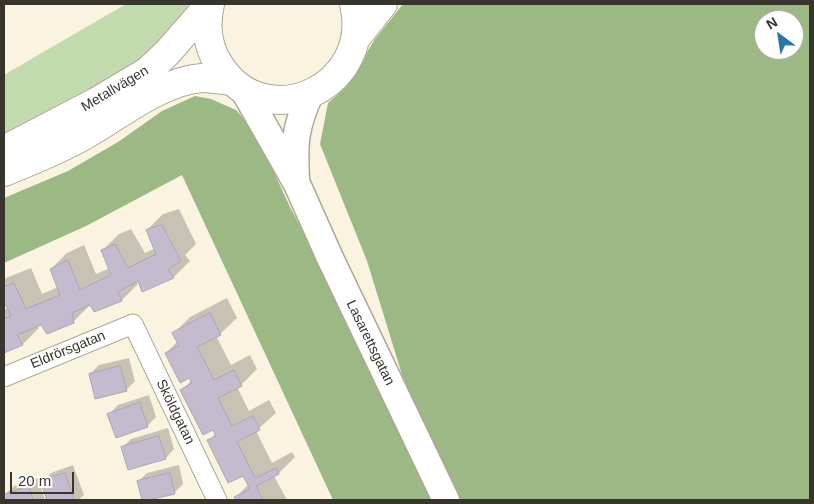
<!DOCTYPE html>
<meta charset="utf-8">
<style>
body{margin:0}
#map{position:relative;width:814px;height:504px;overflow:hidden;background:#f9f3e0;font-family:Helvetica,sans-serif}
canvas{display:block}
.frame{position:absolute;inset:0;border:5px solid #37352e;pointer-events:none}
.north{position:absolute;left:754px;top:10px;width:50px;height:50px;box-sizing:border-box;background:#fff;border:1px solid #afaeab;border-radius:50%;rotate:329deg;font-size:14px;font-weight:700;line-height:20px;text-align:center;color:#37352e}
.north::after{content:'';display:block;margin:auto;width:18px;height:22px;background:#2778a9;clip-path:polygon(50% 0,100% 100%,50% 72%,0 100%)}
.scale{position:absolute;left:10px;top:472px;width:64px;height:22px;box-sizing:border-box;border:2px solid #37352e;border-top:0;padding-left:6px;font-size:15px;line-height:18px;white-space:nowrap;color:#37352e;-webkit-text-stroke:4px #fff;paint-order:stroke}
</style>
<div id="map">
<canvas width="814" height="504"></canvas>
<div class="frame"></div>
<div class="north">N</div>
<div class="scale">20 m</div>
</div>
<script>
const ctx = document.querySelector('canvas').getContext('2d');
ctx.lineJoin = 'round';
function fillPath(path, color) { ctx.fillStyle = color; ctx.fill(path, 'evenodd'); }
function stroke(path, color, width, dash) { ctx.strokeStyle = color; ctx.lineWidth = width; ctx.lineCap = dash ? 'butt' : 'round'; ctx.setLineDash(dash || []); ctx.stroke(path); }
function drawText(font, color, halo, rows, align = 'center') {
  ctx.font = font + ' Helvetica,sans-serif'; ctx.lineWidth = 4; ctx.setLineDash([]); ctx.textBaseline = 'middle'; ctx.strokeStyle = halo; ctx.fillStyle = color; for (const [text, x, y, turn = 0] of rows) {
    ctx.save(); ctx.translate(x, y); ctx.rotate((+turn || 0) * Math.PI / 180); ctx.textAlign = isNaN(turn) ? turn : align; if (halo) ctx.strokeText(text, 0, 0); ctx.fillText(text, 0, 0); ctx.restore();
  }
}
fillPath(new Path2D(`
 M126,4H189L174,30L137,67L4,138V75Z`), '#c1dbae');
fillPath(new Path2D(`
 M403,4H810V500H333L182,175L86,226L4,263V198L68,171L118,142L162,111L195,96L211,99L236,110L255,131L289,205L321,266L428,459L367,261L320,144L328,103L346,87L375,39ZM764,20H794V50H764Z`), '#9cb985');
fillPath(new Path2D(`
 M179,209L196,244L185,255L190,261L174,277L143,291L139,279L136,281L138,284L122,300L95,310L91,304L73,322L41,323L37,325L39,328L23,344L4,352V310L9,308L6,300H4V280L6,278L31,268L42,294L58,287L51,269L67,253L84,245L96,274L110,268L103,250L119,234L131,229L145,253L155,248L147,230L163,214Z
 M227,298L237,318L220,334L216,336L231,365L250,355L257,369L241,385L237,387L249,411L269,400L276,413L256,431L272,463L292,452L295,457L279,473L274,476L287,500H238L236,497L249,484L244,474L209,441L216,433L182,390L192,380L166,353L178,341L174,333L190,317Z
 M129,358L135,381L126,390L90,374L99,365Z
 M149,395L156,417L147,426L109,414L118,405Z
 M168,428L174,449L166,458L122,448L131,439Z
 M73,465L84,495L78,500H48L42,482L51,473Z
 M179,465L183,484L174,493L143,500L138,482L147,473Z
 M38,478L45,500H4V495L14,486Z`), '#0003');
const building = new Path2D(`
 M162,225L181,261L168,270L174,278L142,292L138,281L118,292L122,301L94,312L90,305L72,313L74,323L47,334L41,325L17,335L23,345L4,353V319L11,316L4,302V287L14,283L26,309L60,295L50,269L68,260L80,290L111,275L101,250L115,244L128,268L156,254L146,230Z
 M210,313L221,335L197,347L214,380L234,370L242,386L218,398L232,426L253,416L260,430L237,442L255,478L276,468L279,474L256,486L263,500H236L234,497L250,489L243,476L228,483L207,440L216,436L213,430L203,435L180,390L192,383L189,378L180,383L165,353L179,346L172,333Z
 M120,366L127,391L95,399L89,374Z
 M140,403L148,427L116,438L107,414Z
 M159,436L166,459L128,470L121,447Z
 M65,473L74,500H47L40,481Z
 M170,473L175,494L149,500H142L137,481Z
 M29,486L33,500H5L4,495Z`);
fillPath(building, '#c3bcce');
stroke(building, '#aba5b6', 1);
const street = new Path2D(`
 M4,377L133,324L217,500`);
const secondary = new Path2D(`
 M243,89L297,184L330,258L446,500
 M296,179C294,142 295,128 310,94`);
const primary = new Path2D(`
 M210,4C205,26 207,47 220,66C266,137 374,87 354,4
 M356,38L383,4
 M4,150L96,102L148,71L167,53L209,5
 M4,172C31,161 59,150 85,135C119,116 161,81 202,78C212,78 222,80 232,81`);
stroke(street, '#aea897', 21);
stroke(secondary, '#aea897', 29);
stroke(primary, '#aea897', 30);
stroke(street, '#fff', 19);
stroke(secondary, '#fff', 26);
stroke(primary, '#fff', 28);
drawText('14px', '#37352e', '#fff', [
 ["Metallvägen",115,89,-31],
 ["Lasarettsgatan",370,343,64],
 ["Eldrörsgatan",68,350,-22],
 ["Sköldgatan",175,412,64]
]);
</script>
